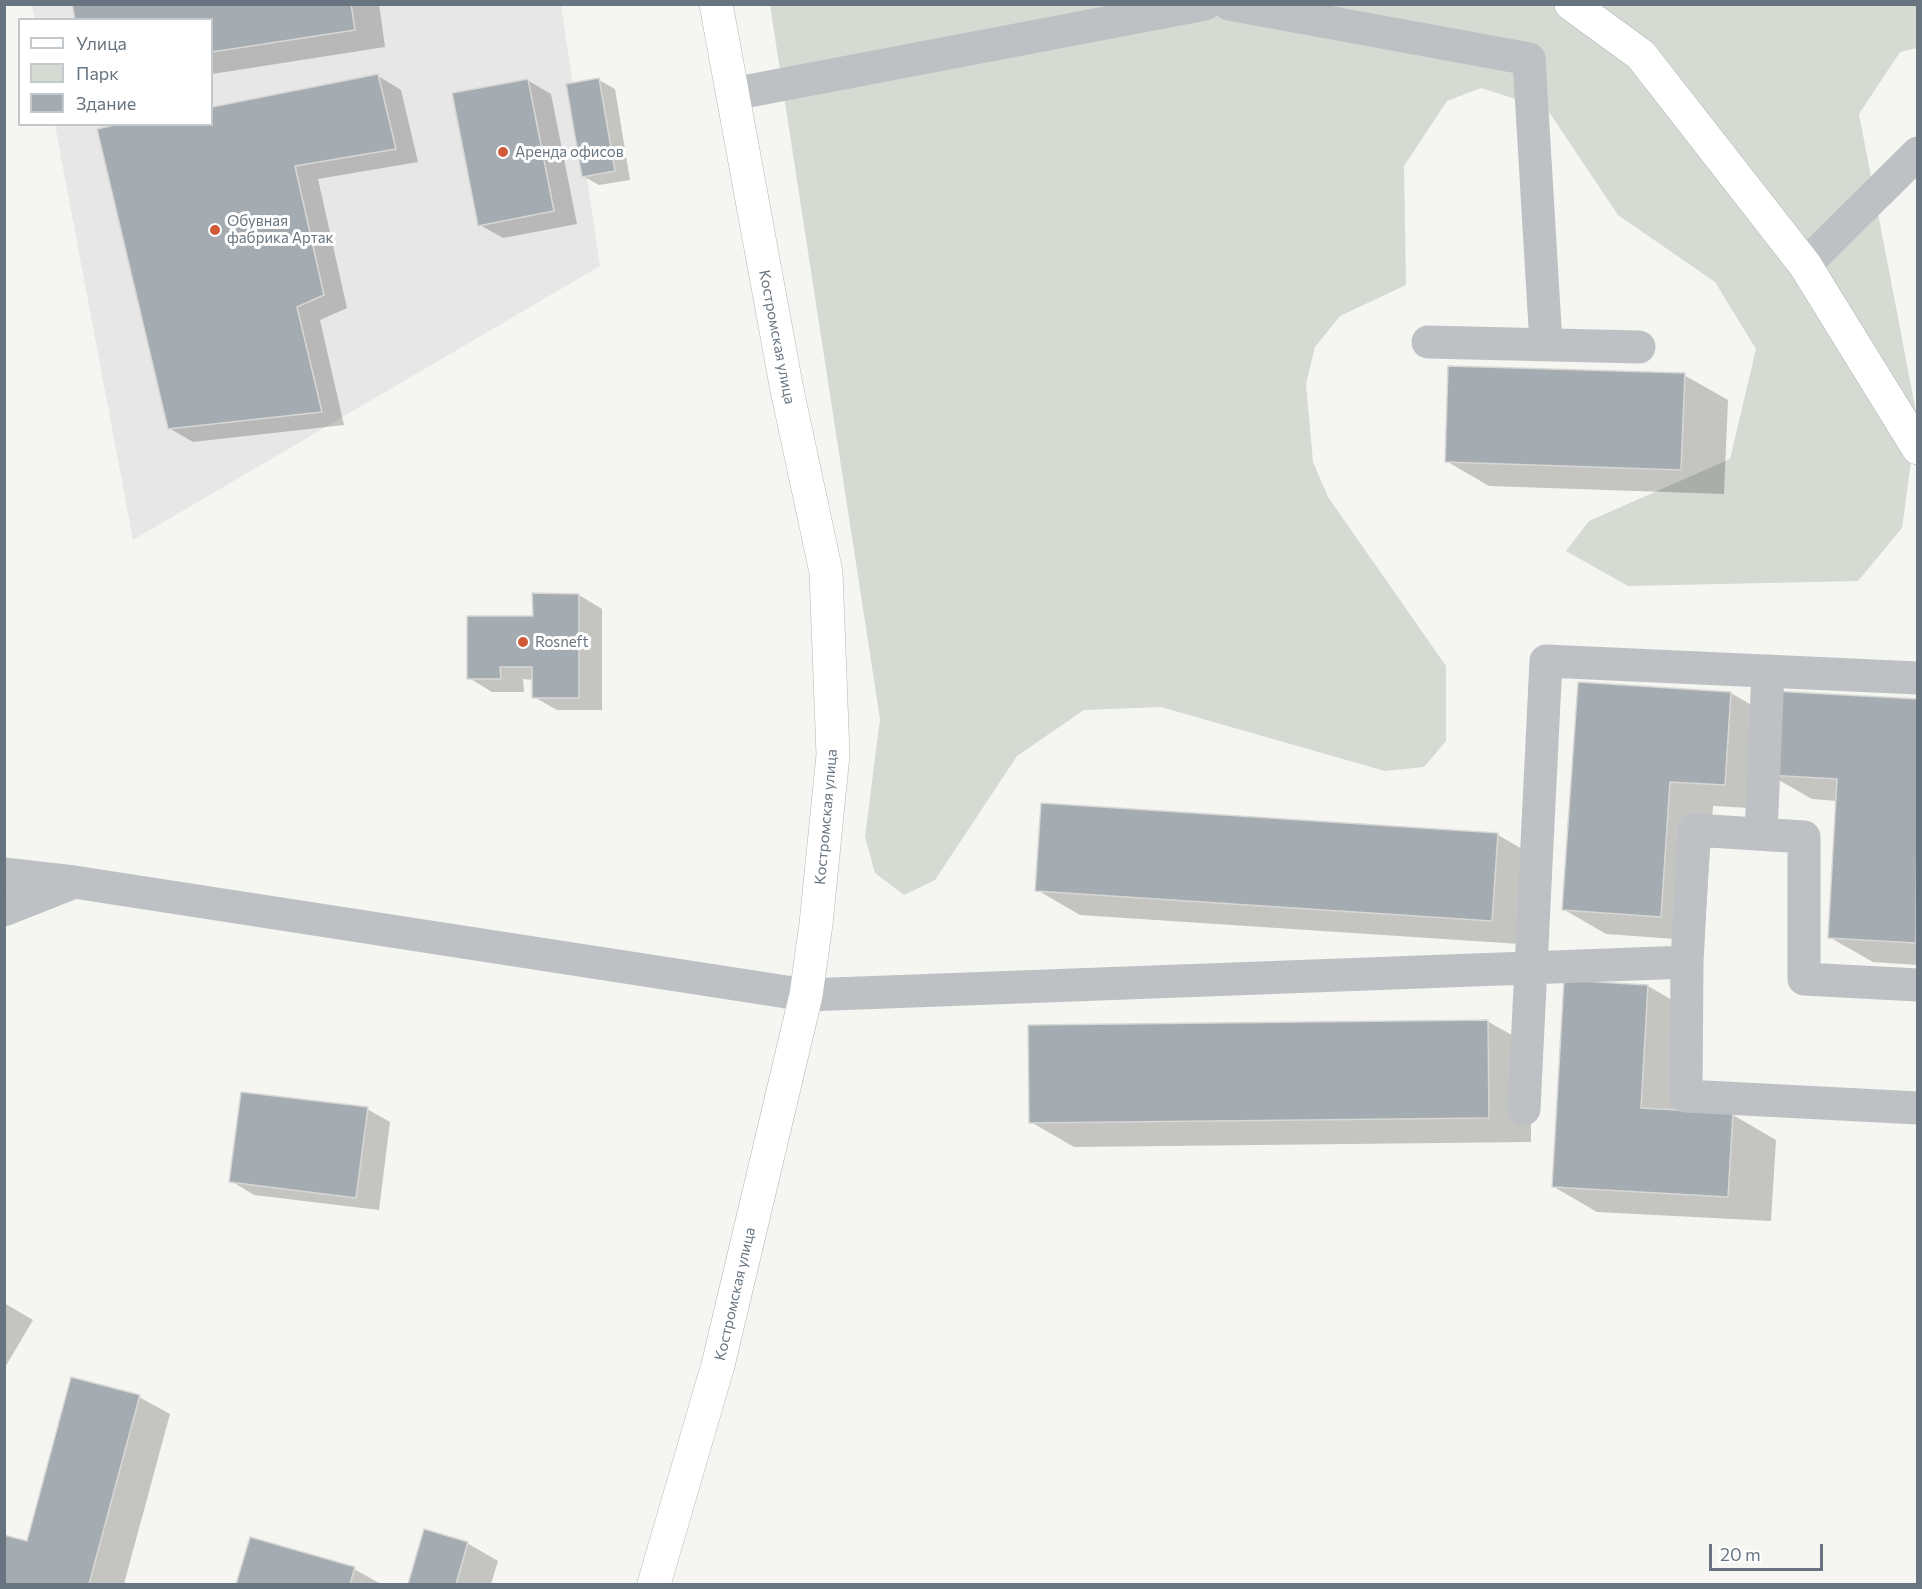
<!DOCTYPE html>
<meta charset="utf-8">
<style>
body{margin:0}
#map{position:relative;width:1922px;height:1589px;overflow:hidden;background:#f5f5f2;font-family:Commissioner,sans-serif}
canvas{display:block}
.frame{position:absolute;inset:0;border:6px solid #687580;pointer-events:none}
.legend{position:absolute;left:18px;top:18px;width:195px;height:108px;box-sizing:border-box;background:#fff;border:2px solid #c3c8cc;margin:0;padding:8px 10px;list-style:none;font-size:18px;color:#687580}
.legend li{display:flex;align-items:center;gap:12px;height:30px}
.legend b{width:30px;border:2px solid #c3c8cc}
.scale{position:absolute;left:1709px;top:1544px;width:114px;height:27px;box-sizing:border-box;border:3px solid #687580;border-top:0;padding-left:8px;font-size:18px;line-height:21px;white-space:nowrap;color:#687580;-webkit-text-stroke:4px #fff;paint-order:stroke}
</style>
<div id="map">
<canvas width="1922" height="1589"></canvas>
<div class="frame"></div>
<ul class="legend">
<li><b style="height:8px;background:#fff"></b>Улица</li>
<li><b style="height:16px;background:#d5dad2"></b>Парк</li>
<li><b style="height:16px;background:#a5acb1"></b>Здание</li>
</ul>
<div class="scale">20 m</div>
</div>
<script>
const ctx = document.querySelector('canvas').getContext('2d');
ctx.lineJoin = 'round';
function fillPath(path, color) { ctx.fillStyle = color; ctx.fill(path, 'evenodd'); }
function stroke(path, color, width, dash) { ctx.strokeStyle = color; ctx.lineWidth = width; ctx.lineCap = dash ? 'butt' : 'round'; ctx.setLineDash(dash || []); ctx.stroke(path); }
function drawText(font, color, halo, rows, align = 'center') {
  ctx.font = font + ' Commissioner,sans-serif'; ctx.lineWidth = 6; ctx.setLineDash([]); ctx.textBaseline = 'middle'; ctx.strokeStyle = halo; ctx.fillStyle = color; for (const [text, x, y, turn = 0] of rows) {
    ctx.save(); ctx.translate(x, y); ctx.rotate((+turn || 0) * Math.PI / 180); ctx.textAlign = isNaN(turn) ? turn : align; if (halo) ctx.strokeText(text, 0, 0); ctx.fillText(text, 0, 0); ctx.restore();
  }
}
fillPath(new Path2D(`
 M32,5H561L600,266L133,540L55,125L212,124V20L35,19Z`), '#e6e7e6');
fillPath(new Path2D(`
 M770,5H1917V48L1900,52L1859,114L1917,417L1902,528L1858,581L1628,586L1566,551L1589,521L1730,459L1756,349L1715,282L1618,215L1547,109L1481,88L1447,101L1404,166L1406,285L1340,316L1315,347L1306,384L1313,462L1328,497L1446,666V741L1424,767L1385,771L1161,707L1084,710L1017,756L935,880L904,895L875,873L865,837L880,719Z`), '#d5dad2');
fillPath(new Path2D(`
 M74,4H379L385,47L212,74V20Z
 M378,76L401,90L418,162L318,179L347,308L320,320L344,425L193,442L169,428L212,124V108Z
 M527,80L551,94L577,224L503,238L480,225Z
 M599,80L615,89L630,180L599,185L583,176Z
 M1684,375L1728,400L1724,494L1489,486L1446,461Z
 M579,595L602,609V710H557L534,697L533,680L523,679L524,692H492L469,678L534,618Z
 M1579,683L1731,693L1772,717L1918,701V965L1873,962L1829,937L1837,801L1812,799L1770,775L1768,809L1713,806L1704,941L1606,934L1563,909Z
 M1498,835L1541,860L1535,945L1080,915L1037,890Z
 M1648,986L1691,1011L1685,1112L1733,1115L1776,1140L1771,1221L1597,1212L1554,1187Z
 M1487,1021L1531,1046V1142L1074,1147L1031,1122Z
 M367,1109L390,1122L379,1210L254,1195L231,1181Z
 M4,1303L33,1320L4,1369Z
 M139,1397L170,1414L124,1584H4V1537L28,1543Z
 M425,1531L467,1543L498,1561L491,1584H409Z
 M251,1539L354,1569L381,1584H238Z`), '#0003');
const building = new Path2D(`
 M72,4H351L355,30L212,52V20H75Z
 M378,74L396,149L295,166L324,295L297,307L322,412L168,429L97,129L119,124H212V107Z
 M599,78L615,171L582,177L566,84Z
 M528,79L554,211L478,226L452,93Z
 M1448,366L1685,373L1681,470L1445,462Z
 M532,593L579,594V698H532V667H500L501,679H467V616H533Z
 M1578,682L1731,692L1725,785L1670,782L1661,917L1562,910Z
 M1772,691L1918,699L1916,943L1828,938L1837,779L1767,775Z
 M1041,803L1498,833L1492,921L1035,891Z
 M1564,980L1648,985L1641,1108L1733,1113L1728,1197L1552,1187Z
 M1488,1020L1489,1118L1029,1123L1028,1025Z
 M241,1092L368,1107L356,1198L229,1182Z
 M71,1377L140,1395L89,1584H4V1535L27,1541Z
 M424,1529L468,1542L456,1584H408Z
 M250,1537L355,1567L350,1584H236Z`);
fillPath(building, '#a5acb1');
stroke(building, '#d7d7d5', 1.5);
const major = new Path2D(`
 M1571,4L1641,55L1805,265L1918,448
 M654,1584L718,1365L806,995L816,924L833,755L826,572L787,390L716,4`);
stroke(major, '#b1b5b8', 34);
stroke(new Path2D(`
 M1229,4L1529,59L1546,344
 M733,94L1205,4
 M1805,265L1918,153
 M1428,342L1639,347
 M1761,834L1768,671
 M4,874L74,882L806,995L1687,962
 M4,910L72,883
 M1918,985L1804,979V837L1694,830L1687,962L1686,1096L1918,1108
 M1524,1109L1546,661L1918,678`), '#bdc1c4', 33);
stroke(major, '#fff', 33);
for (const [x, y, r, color] of [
 [503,152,6,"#cf5939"],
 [215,230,6,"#cf5939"],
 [523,642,6,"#cf5939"]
]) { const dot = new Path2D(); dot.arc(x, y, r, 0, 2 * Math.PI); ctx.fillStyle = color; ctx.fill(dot); stroke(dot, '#fff', 2); }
drawText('15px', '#687580', '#fff', [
 ["Аренда офисов",515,152],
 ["Обувная",227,221],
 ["фабрика Артак",227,238],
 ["Rosneft",535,642]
], 'left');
drawText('15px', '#687580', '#fff', [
 ["Костромская улица",777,337,79],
 ["Костромская улица",826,817,-85],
 ["Костромская улица",735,1294,-77]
]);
</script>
